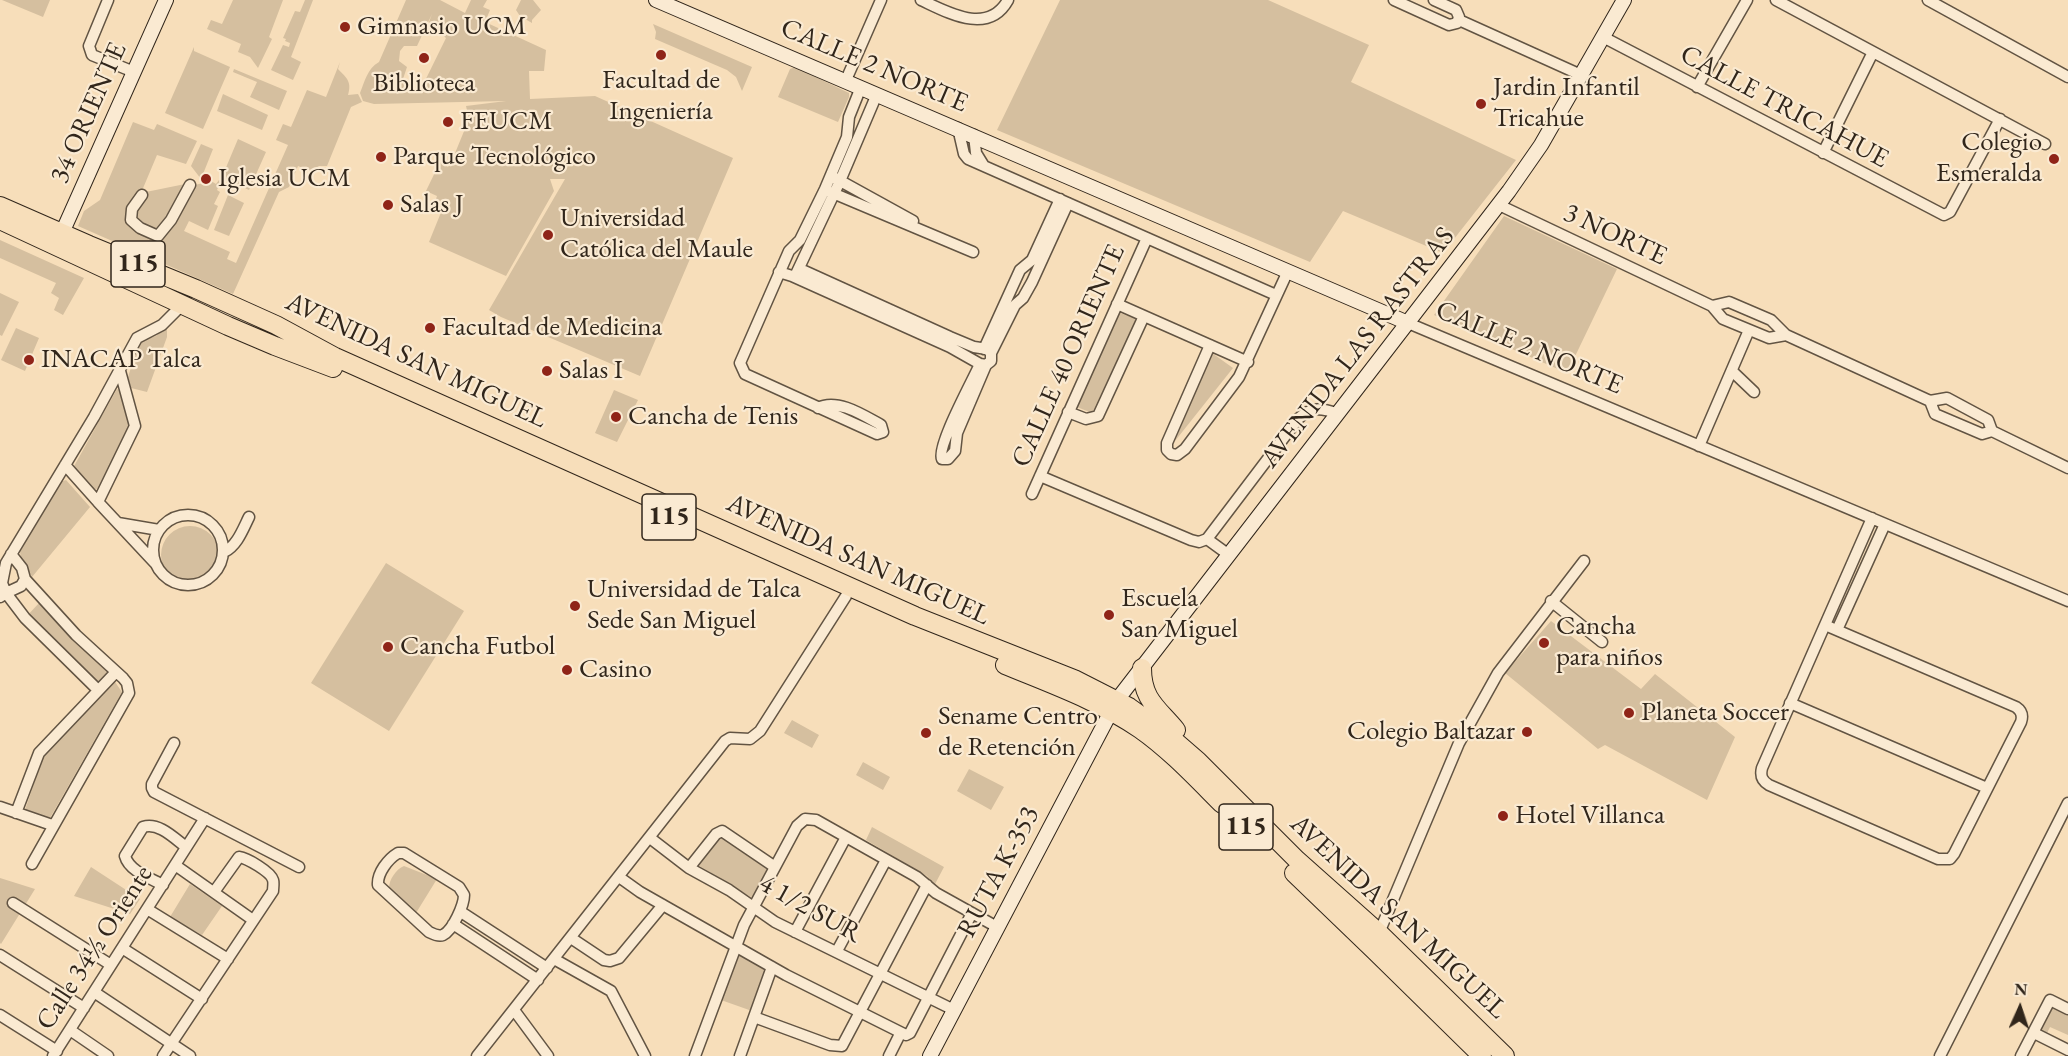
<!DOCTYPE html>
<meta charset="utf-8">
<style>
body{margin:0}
#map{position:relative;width:2068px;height:1056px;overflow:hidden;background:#f7deba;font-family:"EB Garamond",serif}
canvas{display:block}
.north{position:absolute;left:1990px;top:978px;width:60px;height:60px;-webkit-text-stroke:4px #faead2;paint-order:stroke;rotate:3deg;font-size:16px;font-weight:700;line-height:24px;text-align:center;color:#31261b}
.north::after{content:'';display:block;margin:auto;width:21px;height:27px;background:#31261b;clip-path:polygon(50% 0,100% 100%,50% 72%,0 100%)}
</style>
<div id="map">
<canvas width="2068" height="1056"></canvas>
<div class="north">N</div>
</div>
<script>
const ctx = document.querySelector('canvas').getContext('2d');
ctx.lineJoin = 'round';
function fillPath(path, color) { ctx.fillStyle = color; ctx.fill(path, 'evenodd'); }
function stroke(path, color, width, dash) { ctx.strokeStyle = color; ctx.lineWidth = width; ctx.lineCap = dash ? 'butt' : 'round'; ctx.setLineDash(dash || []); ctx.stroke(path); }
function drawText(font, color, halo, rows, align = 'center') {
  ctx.font = font + ' "EB Garamond",serif'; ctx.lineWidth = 4.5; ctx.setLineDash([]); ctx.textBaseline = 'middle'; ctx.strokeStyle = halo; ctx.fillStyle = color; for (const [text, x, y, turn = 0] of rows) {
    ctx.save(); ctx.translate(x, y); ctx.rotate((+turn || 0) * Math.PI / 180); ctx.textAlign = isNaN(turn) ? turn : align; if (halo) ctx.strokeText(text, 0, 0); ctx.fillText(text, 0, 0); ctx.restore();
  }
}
fillPath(new Path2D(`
 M2,0H50L43,17Z
 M233,0H288H283L269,37L272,39L258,68L250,57L238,52L241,44L207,29L211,20L222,24Z
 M305,0H313L291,57L301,62L293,80L271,70L283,45L289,47L290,43L285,41L286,39L283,38L295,11L300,12Z
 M406,0H440L465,13L471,0H487L483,7L490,10L485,22L546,50L544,71H529L530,99L595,96L733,158L640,376L501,317L489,310L565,179H550L554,191L506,276L429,242L442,210L435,202L437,196L426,191L440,162L448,167L451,163L469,119L466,106L506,101L374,104L363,101L360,93C365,81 367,69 379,62ZM432,14L426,30L439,32L446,38L420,91L410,86L411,83L403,79L407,67L399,61L400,51L404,46H417Z
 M521,0H533L541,10L532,20V23L520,16L516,10Z
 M1060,0H1268L1369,45L1351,82L1516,160L1443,253L1343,211L1310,262L997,130Z
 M653,24L752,67L742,91L736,77L727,70L655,39L656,32Z
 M194,47V51L230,67L203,129L165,113Z
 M340,62L338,69C347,78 352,82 348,95L358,94L362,102L351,107L327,166H319L313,172L298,166L289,187L279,192L233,294L78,226L84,211L100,200L133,122L154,130L157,124L197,141L186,164L157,155L141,193L190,183L191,186L211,181L216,184L219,180L224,183H220L217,190L220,192L214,204L218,206L208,230L189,221L184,231L230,252L227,259L236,263L288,145L276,140L283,124L291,127L307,90L326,97Z
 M795,67L849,93V97L838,122L778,97L790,69Z
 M234,69L287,91L279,110L250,97L257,82L233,72Z
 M223,94L268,115L262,130L217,111Z
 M238,139L266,152L249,190L222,177Z
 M201,144L213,149L201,179L191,166Z
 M228,195L244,203L229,236L214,230Z
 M1504,216L1617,269L1567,373L1434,315Z
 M0,240L84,278L63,315L54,310L59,298L51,293L56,283L0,258Z
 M0,293L19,302L2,336L0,335Z
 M1120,313L1137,319L1092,413L1077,407Z
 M167,326V337L147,392L131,388L128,377L139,342L156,336Z
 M16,328L39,338L25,371L1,360Z
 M1212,353L1233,368L1175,441Z
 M117,389L122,392L130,423L129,432L99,487L95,490L73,468Z
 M614,390L638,400L617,442L595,433Z
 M66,480L90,507L32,577L21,558L20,552L60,482Z
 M161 555a29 29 0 1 1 58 0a29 29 0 1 1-58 0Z
 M386,563L464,611L389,731L311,683Z
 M40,602L109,672L99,684L25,618Z
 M1551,621L1641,689L1655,674L1735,737L1707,800L1605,745L1598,749L1505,673Z
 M115,682L122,692L50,818L25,810L43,757Z
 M792,720L819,735L812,748L784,733Z
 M863,762L890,777L883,790L856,775Z
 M969,769L1004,787L991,810L957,791Z
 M872,827L944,867L934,886L927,876L866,840Z
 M723,838L768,869L755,895L751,897L698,865V862L716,840Z
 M404,866L437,879L416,913L389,888C389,880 396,869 404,866Z
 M91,867L140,899L130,914L74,896Z
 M0,878L35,889L1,944L0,943Z
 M190,884L222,906L202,935L170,917Z
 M741,955L762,967L765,972L752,1011L721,1000L736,958Z
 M2051,1007L2068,1015V1035L2050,1027L2047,1033L2040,1030Z`), '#d5bf9f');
const street = new Path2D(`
 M108,0L89,46L92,55L134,72
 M921,0C947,12 988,36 1008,0
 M1394,0L1449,25L1457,23L1459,17L1456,10L1434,0
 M1776,0L2045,144
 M1928,0L2068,77
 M1459,20L1581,75
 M1603,37L1944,215L1950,212L2000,119
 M846,80L881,0
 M1697,87L1747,0
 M958,128L964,154L968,159L1276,295
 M974,135L976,153L984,166
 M1823,153L1873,52
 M835,178L913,221
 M828,191L973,252
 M142,195L132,209L131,220L140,228L158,236L171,220L190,185
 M1499,205L1712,306L1723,319L1769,338L1786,335
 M800,269L950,337L974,347L987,349L991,353
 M779,272L792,276L950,347L980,364L986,365L991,361V353L1015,305L1023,298L1032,282L1068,203
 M797,272L840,181L877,94
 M1117,304L1248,362
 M1712,306L1729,302L1771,320L1786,335L1930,401L1947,398L1988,420L1992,431
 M1408,323L2068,601
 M1210,345L1167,443V450L1171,454L1177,455L1185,449L1239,377L1288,271
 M984,349L1020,270L1032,260L1060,199
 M980,364C973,380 936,447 942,459H948L955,451L957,433L986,365
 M120,371L135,426L98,502L155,563
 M1732,371L1754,392
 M1930,401L1935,414L1982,434L1992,431L2068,468
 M818,408C837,398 863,415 881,425L883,432L877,434L745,374L740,363L789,251L800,240L825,189L847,137L849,117L861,87
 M1068,412L1086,419L1098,416L1144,316
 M1699,446L1749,330
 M65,465L98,502
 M1040,476L1191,540L1199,542L1207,539
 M1032,494L1147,238
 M153 550a35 35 0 1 1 70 0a35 35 0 1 1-70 0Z
 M118,523L159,530
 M224,552C237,546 243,529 249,517
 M11,554L22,568L25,579L76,635L123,678L127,683L129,693L32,864
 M1229,555L1207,539L1298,419C1311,406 1322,408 1338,414
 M25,579L21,586L6,593L25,618L98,690
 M0,597L6,593L2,583L6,563L94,417L137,338L162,325L182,305
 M1551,601L1602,642
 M1825,625L2016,707C2022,711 2023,716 2021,722L1954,854L1950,859H1938L1769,785C1762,781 1760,776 1762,768L1872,518
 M1837,630L1885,524
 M1790,703L1987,788
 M174,743L152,784V788L154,792L299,867
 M0,807L52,825
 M16,813L39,753L116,672
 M650,838L689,868L729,890L775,922L954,1010
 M398,853H404L459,887L464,895C464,905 453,930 443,935C438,937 433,934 429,932L378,885C377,873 388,859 398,853Z
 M175,865L253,920
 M689,868L716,834L722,831L775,867
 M619,877L640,892L786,975L906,1035L910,1033L972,913
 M163,885C150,878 129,871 125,856L143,827C159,822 174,838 186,847
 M13,903L111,965
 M147,909L228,959
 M461,912L547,968
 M453,924L538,980
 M795,932L846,837
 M1379,933L1459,743L1498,673L1584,561
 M571,938L604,960L610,961L619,958L663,905
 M122,948L202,999
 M837,951L886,860
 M0,955L84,1008
 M554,959L611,991L645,1056
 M94,992L190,1056
 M514,1010L548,1056
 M0,1015L57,1051
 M754,1017L830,1045L842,1046L927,885
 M70,1030L108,1056
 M2034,1033L2068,1050
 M53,1056L205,818
 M163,1056L273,891C273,888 274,883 273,880C271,872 247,858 239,857L214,892
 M477,1056L725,741L730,738L750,739L760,731L846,596
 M695,1056L744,925L797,826L805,819L816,820L917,877L936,893L997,927
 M740,1056L772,967
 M889,1056L900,1034
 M1940,1056L2068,803
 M2021,1056L2050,1000L2068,1009`);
const secondary = new Path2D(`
 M656,0L1408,323
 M58,242L166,0
 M930,1056L1117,700L1509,191L1541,145L1624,0`);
const highway = new Path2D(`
 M0,206L89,245L196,289L276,325L335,357L915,616L1074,679L1129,707L1168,735L1198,761L1297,860L1379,933L1505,1056
 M0,220L228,326L275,346L333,368
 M1005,665C1051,684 1099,701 1140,729C1170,750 1196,778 1222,804
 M1142,668C1142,700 1158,708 1176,730
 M1294,873L1375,951L1482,1056`);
stroke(street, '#625443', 13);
stroke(secondary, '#31261b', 16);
stroke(highway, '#31261b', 20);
stroke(street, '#faead2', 10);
stroke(secondary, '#faead2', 14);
stroke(highway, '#f7deba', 18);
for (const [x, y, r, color] of [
 [345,27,6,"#8f2418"],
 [661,55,6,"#8f2418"],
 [424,58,6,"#8f2418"],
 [1481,104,6,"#8f2418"],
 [448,122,6,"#8f2418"],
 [381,157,6,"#8f2418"],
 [2054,159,6,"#8f2418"],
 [206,179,6,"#8f2418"],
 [388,205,6,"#8f2418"],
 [548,235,6,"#8f2418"],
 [430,328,6,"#8f2418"],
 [29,360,6,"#8f2418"],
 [547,371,6,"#8f2418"],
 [616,417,6,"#8f2418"],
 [575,606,6,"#8f2418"],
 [1109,615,6,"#8f2418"],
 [1544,643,6,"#8f2418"],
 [388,647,6,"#8f2418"],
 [567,670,6,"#8f2418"],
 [1629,713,6,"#8f2418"],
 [1527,732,6,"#8f2418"],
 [926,733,6,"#8f2418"],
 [1503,816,6,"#8f2418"]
]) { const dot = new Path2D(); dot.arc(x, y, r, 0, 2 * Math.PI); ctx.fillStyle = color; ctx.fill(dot); stroke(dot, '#faead2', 2); }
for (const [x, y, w] of [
 [138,264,54],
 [669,517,54],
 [1246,827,54]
]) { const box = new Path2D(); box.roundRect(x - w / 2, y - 23, w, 46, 4.5); ctx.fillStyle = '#faead2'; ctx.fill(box); stroke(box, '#31261b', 1.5); }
drawText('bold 26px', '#31261b', null, [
 ["115",138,264],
 ["115",669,517],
 ["115",1246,827]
]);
drawText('27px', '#31261b', '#faead2', [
 ["Gimnasio UCM",357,27],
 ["Facultad de",661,81,"center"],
 ["Ingeniería",661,112,"center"],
 ["Biblioteca",424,84,"center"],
 ["Jardin Infantil",1493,88],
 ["Tricahue",1493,119],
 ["FEUCM",460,122],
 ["Colegio",2042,143,"right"],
 ["Esmeralda",2042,174,"right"],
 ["Parque Tecnológico",393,157],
 ["Iglesia UCM",218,179],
 ["Salas J",400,205],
 ["Universidad",560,219],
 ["Católica del Maule",560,250],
 ["Facultad de Medicina",442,328],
 ["INACAP Talca",41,360],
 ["Salas I",559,371],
 ["Cancha de Tenis",628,417],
 ["Universidad de Talca",587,590],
 ["Sede San Miguel",587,621],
 ["Escuela",1121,599],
 ["San Miguel",1121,630],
 ["Cancha",1556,627],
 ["para niños",1556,658],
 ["Cancha Futbol",400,647],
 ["Casino",579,670],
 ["Planeta Soccer",1641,713],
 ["Sename Centro",938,717],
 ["de Retención",938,748],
 ["Colegio Baltazar",1515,732,"right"],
 ["Hotel Villanca",1515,816]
], 'left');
drawText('27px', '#31261b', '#faead2', [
 ["CALLE 2 NORTE",874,66,23],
 ["CALLE TRICAHUE",1784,107,28],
 ["34 ORIENTE",89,113,-66],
 ["3 NORTE",1615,235,25],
 ["AVENIDA LAS RASTRAS",1358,348,-52],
 ["CALLE 2 NORTE",1529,348,23],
 ["CALLE 40 ORIENTE",1069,356,-66],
 ["AVENIDA SAN MIGUEL",416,361,25],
 ["AVENIDA SAN MIGUEL",858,560,24],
 ["RUTA K-353",999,872,-62],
 ["4 1/2 SUR",810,909,29],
 ["AVENIDA SAN MIGUEL",1398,917,43],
 ["Calle 34½ Oriente",95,948,-57]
]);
</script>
